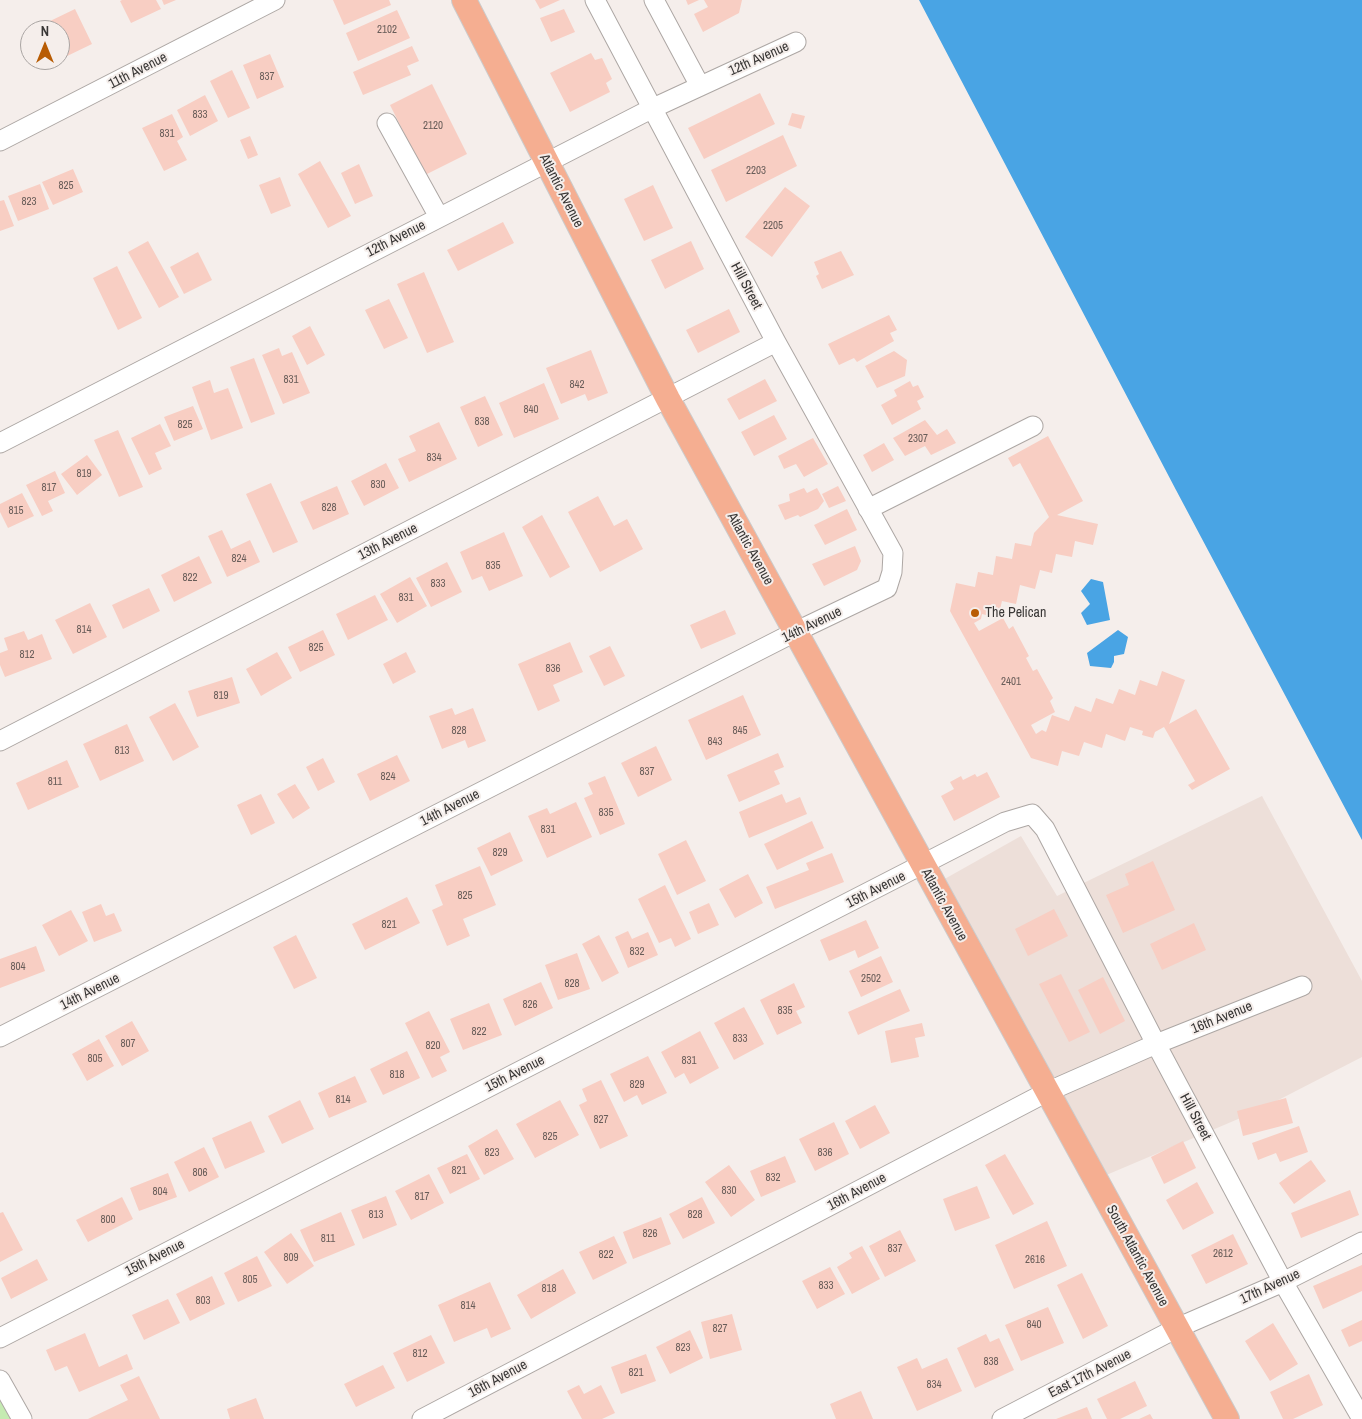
<!DOCTYPE html>
<style>
body{margin:0}
#map{position:relative;width:1362px;height:1419px;overflow:hidden;background:#f5eeeb;font-family:"Archivo Narrow",sans-serif}
canvas{display:block}
.north{position:absolute;left:20px;top:20px;width:50px;height:50px;box-sizing:border-box;background:#f5eeeb;border:1px solid #aaa5a3;border-radius:50%;rotate:0deg;font-size:14px;font-weight:700;line-height:20px;text-align:center;color:#393736}
.north::after{content:'';display:block;margin:auto;width:18px;height:22px;background:#b85c04;clip-path:polygon(50% 0,100% 100%,50% 72%,0 100%)}
</style>
<div id="map">
<canvas width="1362" height="1419"></canvas>
<div class="north">N</div>
</div>
<script>
const ctx = document.querySelector('canvas').getContext('2d');
ctx.lineJoin = 'round';
function fillPath(path, color) { ctx.fillStyle = color; ctx.fill(path, 'evenodd'); }
function stroke(path, color, width, dash) { ctx.strokeStyle = color; ctx.lineWidth = width; ctx.lineCap = dash ? 'butt' : 'round'; ctx.setLineDash(dash || []); ctx.stroke(path); }
function drawText(font, color, halo, rows, align = 'center') {
  ctx.font = font + ' "Archivo Narrow",sans-serif'; ctx.lineWidth = 4; ctx.setLineDash([]); ctx.textBaseline = 'middle'; ctx.strokeStyle = halo; ctx.fillStyle = color; for (const [text, x, y, turn = 0] of rows) {
    ctx.save(); ctx.translate(x, y); ctx.rotate((+turn || 0) * Math.PI / 180); ctx.textAlign = isNaN(turn) ? turn : align; if (halo) ctx.strokeText(text, 0, 0); ctx.fillText(text, 0, 0); ctx.restore();
  }
}
fillPath(new Path2D(`
 M1262,796L1362,981V1057L1257,1111L1104,1176L941,881L1021,836L1057,896Z`), '#eddfd9');
fillPath(new Path2D(`
 M0,1380L22,1419H0Z`), '#c5ebb2');
fillPath(new Path2D(`
 M919,0H1362V840L1176,490Z
 M1091,579L1103,582L1110,620L1087,625L1081,613L1090,604L1081,591Z
 M1118,630L1128,637L1124,654L1114,656V662L1111,668L1090,666L1087,653Z`), '#49a4e4');
fillPath(new Path2D(`
 M122,0H156L161,9L131,23L120,1Z
 M162,0H176L164,5Z
 M333,0H389L391,5L344,25Z
 M535,0H560L540,9Z
 M686,0H699L688,5Z
 M704,0H742L739,13L703,32L694,14L708,7Z
 M75,9L92,44L63,58L60,52V30H50L46,23Z
 M564,9L575,32L551,42L540,18Z
 M397,10L410,38L358,61L346,33Z
 M412,46L419,61L407,66L411,75L363,95L353,72Z
 M591,53L595,60L602,58L612,79L606,83L610,92L570,112L550,73Z
 M270,54L284,87L257,99L243,65Z
 M232,70L250,108L228,118L210,81Z
 M432,84L467,154L425,175L390,105Z
 M760,93L775,124L704,159L688,128Z
 M205,95L218,121L190,136L177,110Z
 M792,113L805,116L801,129L788,125Z
 M172,114L183,137L177,141L187,160L164,171L142,128Z
 M783,135L797,166L726,202L711,170Z
 M250,136L258,155L248,159L240,140Z
 M320,161L351,216L328,228L298,174Z
 M359,164L373,196L355,204L341,173Z
 M73,169L83,192L53,205L42,182Z
 M280,177L291,206L271,214L259,185Z
 M40,184L49,209L18,221L8,196Z
 M653,185L673,228L644,241L624,199Z
 M785,187L810,206L772,257L745,237Z
 M4,200L14,226L0,231V201Z
 M503,222L514,243L458,271L447,250Z
 M148,241L179,297L159,308L128,252Z
 M691,241L704,269L665,289L651,260Z
 M841,251L854,275L822,289L816,276L819,274L814,262Z
 M198,252L212,280L184,294L170,267Z
 M117,266L142,318L118,330L93,278Z
 M424,272L454,342L427,353L397,284Z
 M389,299L408,338L384,349L365,310Z
 M729,309L740,332L698,353L686,330Z
 M889,315L897,330L890,333L894,341L857,362L854,358L839,365L828,344Z
 M310,326L325,355L307,365L292,336Z
 M279,348L282,356L292,352L310,393L283,404L262,355Z
 M591,350L608,393L588,401L585,394L561,404L546,368Z
 M894,351L907,360L905,376L877,388L865,366Z
 M254,358L275,414L251,423L230,367Z
 M765,379L777,401L739,420L727,399Z
 M210,380L214,393L228,388L243,428L211,440L192,387Z
 M910,381L913,387L918,385L924,397L917,401L921,409L892,425L881,405L897,396L894,390Z
 M544,383L559,419L514,438L499,403Z
 M485,396L503,435L478,447L460,407Z
 M193,406L203,429L174,441L164,417Z
 M774,415L787,439L754,456L741,432Z
 M925,420L937,435L947,429L956,443L931,455L925,446L905,456L893,438Z
 M439,422L457,459L409,482L398,459L416,451L409,436Z
 M160,424L171,446L155,453L162,469L149,475L131,438Z
 M118,430L143,487L119,497L94,440Z
 M1048,436L1083,501L1057,515L1098,524L1093,545L1075,541L1072,557L1056,554L1052,573L1040,570L1035,589L1020,585L1016,604L1002,601L998,618L982,614L981,619L974,623L979,631L1003,618L1009,629L1013,626L1029,656L1026,658L1033,671L1037,669L1053,698L1050,701L1055,712L1031,725L1036,734L1042,730L1046,732L1052,715L1069,721L1075,706L1091,712L1096,698L1113,704L1119,689L1135,695L1140,680L1157,686L1162,671L1185,680L1169,724L1196,709L1230,769L1192,790L1188,785L1195,781L1164,727L1155,732L1153,738L1142,735L1143,731L1130,727L1125,741L1106,734L1102,748L1084,742L1079,756L1062,751L1058,766L1031,758L950,611L956,583L975,587L978,572L993,575L996,556L1012,559L1015,543L1031,546L1034,533L1049,517L1020,463L1013,467L1008,458Z
 M813,438L828,464L804,477L796,464L784,469L778,456Z
 M884,443L894,460L872,472L863,455Z
 M87,455L102,475L77,495L61,474Z
 M386,463L399,488L364,506L351,481Z
 M55,471L65,493L48,501L53,511L42,516L26,485Z
 M271,483L298,542L273,553L246,494Z
 M337,486L349,514L313,530L300,502Z
 M838,486L846,501L829,508L822,494Z
 M804,488L807,493L817,488L824,501L818,509L800,517L798,515L785,520L778,505L790,501L789,494Z
 M22,493L34,516L8,528L0,512V504Z
 M598,496L614,526L627,519L643,549L600,572L568,512Z
 M847,509L857,530L825,545L814,525Z
 M542,515L570,567L550,578L522,527Z
 M222,530L231,549L250,540L260,562L227,577L208,536Z
 M504,532L523,576L489,591L482,576L472,580L460,552Z
 M855,546L861,561L857,570L824,586L812,564Z
 M199,556L212,583L174,602L161,575Z
 M447,562L462,592L431,607L416,578Z
 M410,577L427,606L397,623L380,594Z
 M149,588L160,611L123,629L112,605Z
 M375,595L388,620L348,640L336,614Z
 M90,603L107,637L73,654L55,620Z
 M725,610L736,634L701,649L690,625Z
 M323,630L335,655L300,672L288,647Z
 M24,631L28,640L42,634L52,659L5,677L0,665V653L8,650L4,638Z
 M570,642L583,672L553,685L560,701L538,711L518,664Z
 M610,646L625,676L604,686L589,656Z
 M277,652L292,678L261,696L246,669Z
 M406,652L416,672L393,684L383,664Z
 M232,677L240,703L197,717L188,691Z
 M743,695L761,735L706,760L688,720Z
 M175,703L199,747L173,761L149,717Z
 M452,708L455,715L473,708L486,741L468,748L465,740L442,749L429,716Z
 M127,724L144,761L100,781L83,744Z
 M656,746L672,780L638,797L621,763Z
 M778,753L784,767L774,771L780,784L739,802L727,775Z
 M397,755L410,781L370,801L357,774Z
 M323,758L335,782L318,791L306,767Z
 M67,760L79,787L28,810L16,783Z
 M987,772L1000,797L954,821L941,796L954,789L950,782L961,776L963,780L975,774L977,777Z
 M605,776L625,824L600,835L584,798L593,794L588,783Z
 M295,784L310,808L293,819L277,794Z
 M261,794L275,823L251,835L237,805Z
 M782,794L786,803L800,797L807,814L749,838L739,812Z
 M576,802L592,837L547,858L528,816L547,808L550,814Z
 M812,821L824,848L777,870L764,844Z
 M510,832L523,861L491,876L477,848Z
 M686,840L706,881L677,895L658,854Z
 M832,853L844,882L775,909L766,887L809,870L806,863Z
 M1153,861L1175,910L1123,933L1106,895L1129,885L1125,874Z
 M480,866L496,905L463,919L470,936L447,946L432,910L443,905L435,885Z
 M748,874L763,903L735,918L719,889Z
 M665,885L691,939L675,947L671,938L659,943L638,899Z
 M407,897L420,923L365,950L352,924Z
 M709,903L719,925L698,934L689,912Z
 M101,904L106,916L114,913L122,931L94,942L82,912Z
 M1054,909L1068,936L1028,956L1015,929Z
 M71,910L88,941L59,956L42,925Z
 M866,920L879,948L858,958L855,950L829,961L820,940Z
 M1194,923L1206,950L1162,970L1150,944Z
 M628,931L632,939L648,932L658,955L628,968L615,937Z
 M296,935L317,978L294,989L273,947Z
 M599,935L619,973L602,982L582,944Z
 M36,946L45,971L0,988V959Z
 M577,953L590,989L558,1000L545,965Z
 M881,956L893,982L861,997L849,971Z
 M1061,974L1090,1032L1069,1042L1039,984Z
 M1103,977L1125,1021L1100,1034L1078,990Z
 M541,982L553,1008L515,1026L503,999Z
 M794,983L805,1007L796,1011L802,1023L777,1035L760,1000Z
 M900,989L910,1011L858,1035L848,1012Z
 M489,1003L502,1035L463,1050L450,1019Z
 M744,1007L764,1044L734,1060L714,1023Z
 M429,1011L450,1052L440,1057L447,1071L432,1078L405,1023Z
 M132,1021L149,1051L122,1066L105,1036Z
 M922,1023L925,1036L915,1038L919,1057L891,1063L885,1031Z
 M700,1031L719,1068L690,1084L684,1073L675,1078L661,1052Z
 M99,1039L114,1066L87,1081L72,1054Z
 M407,1051L420,1078L383,1095L370,1069Z
 M648,1056L667,1093L642,1105L637,1095L624,1102L610,1074Z
 M355,1076L367,1102L329,1118L318,1093Z
 M601,1080L628,1136L600,1149L579,1105L587,1101L582,1089Z
 M1286,1098L1293,1123L1243,1136L1237,1111Z
 M300,1100L314,1129L282,1144L268,1116Z
 M560,1100L579,1135L535,1158L516,1124Z
 M875,1105L890,1133L860,1149L845,1121Z
 M251,1121L265,1152L225,1169L212,1138Z
 M834,1122L849,1154L815,1171L799,1139Z
 M1299,1126L1308,1152L1280,1162L1276,1153L1258,1160L1252,1143Z
 M497,1129L514,1159L484,1175L468,1146Z
 M1183,1141L1196,1168L1164,1184L1151,1157Z
 M204,1147L219,1177L189,1192L174,1162Z
 M467,1154L480,1179L450,1194L437,1168Z
 M1005,1154L1034,1204L1013,1215L985,1165Z
 M785,1156L796,1182L761,1197L750,1171Z
 M1311,1160L1326,1181L1294,1204L1279,1183Z
 M729,1165L755,1200L731,1217L705,1182Z
 M168,1173L177,1197L139,1211L130,1188Z
 M429,1174L444,1203L411,1220L395,1191Z
 M1197,1182L1214,1213L1183,1230L1166,1200Z
 M977,1186L990,1218L955,1231L943,1199Z
 M1350,1190L1359,1215L1301,1238L1291,1213Z
 M386,1196L397,1225L363,1239L351,1210Z
 M122,1197L133,1219L88,1242L76,1220Z
 M702,1197L715,1223L683,1239L669,1214Z
 M3,1212L23,1250L0,1262V1213Z
 M341,1212L355,1245L314,1262L300,1230Z
 M661,1217L671,1244L633,1259L623,1232Z
 M1047,1221L1067,1266L1014,1289L995,1245Z
 M900,1230L916,1261L885,1277L869,1246Z
 M291,1233L314,1266L287,1284L264,1252Z
 M1233,1234L1248,1264L1206,1284L1191,1255Z
 M614,1236L627,1263L593,1280L579,1252Z
 M862,1246L880,1279L852,1294L837,1267L852,1258L849,1253Z
 M257,1256L272,1286L238,1302L224,1273Z
 M37,1259L48,1280L11,1299L1,1278Z
 M1362,1265V1291L1323,1309L1313,1286Z
 M830,1267L845,1294L817,1309L802,1281Z
 M563,1269L576,1293L531,1319L517,1295Z
 M1082,1273L1108,1326L1083,1339L1057,1285Z
 M212,1276L225,1304L190,1321L176,1294Z
 M490,1282L511,1329L491,1338L487,1328L454,1342L438,1305Z
 M168,1299L180,1323L144,1340L132,1315Z
 M1048,1307L1064,1343L1021,1361L1005,1325Z
 M732,1314L742,1350L710,1359L701,1322Z
 M1362,1320V1341L1349,1347L1341,1330Z
 M1273,1323L1298,1364L1270,1381L1245,1341Z
 M690,1330L703,1358L670,1374L656,1347Z
 M85,1333L99,1367L127,1354L133,1369L79,1392L67,1366L55,1371L46,1350Z
 M986,1334L990,1342L999,1338L1014,1370L975,1388L957,1348Z
 M431,1335L445,1363L407,1382L393,1353Z
 M646,1354L656,1381L621,1394L611,1367Z
 M917,1358L922,1369L947,1358L962,1391L917,1411L897,1367Z
 M383,1365L395,1388L356,1407L344,1384Z
 M1309,1374L1323,1405L1293,1419H1283L1270,1392Z
 M139,1376L160,1419H88L128,1400L120,1385Z
 M1135,1381L1147,1406L1120,1419H1107L1097,1399Z
 M579,1385L584,1394L601,1385L615,1413L602,1419H582L567,1391Z
 M861,1391L873,1419H836L830,1404Z
 M256,1398L264,1419H230L227,1409Z
 M1087,1407L1092,1419H1056Z
 M1150,1414L1153,1419H1139Z`), '#f8cec3');
const minor = new Path2D(`
 M654,0L700,86
 M387,123L439,217
 M0,141L275,0
 M0,443L651,109L796,42
 M868,509L1033,426
 M0,741L776,342
 M0,1037L795,632L887,588L892,572L893,553L776,342L595,0
 M0,1338L1005,822L1032,814L1045,829L1156,1044L1283,1282L1362,1419
 M0,1380L22,1419
 M422,1419L1047,1092L1156,1044L1302,986
 M1002,1419L1177,1328L1283,1282L1362,1242`);
const major = new Path2D(`
 M464,0L668,399L1227,1419`);
stroke(minor, '#ada7a4', 21);
stroke(major, '#cccbcb', 26);
stroke(minor, '#fff', 19);
stroke(major, '#f5ae91', 24);
for (const [x, y, r, color] of [
 [975,613,5,"#b85c04"]
]) { const dot = new Path2D(); dot.arc(x, y, r, 0, 2 * Math.PI); ctx.fillStyle = color; ctx.fill(dot); stroke(dot, '#f5eeeb', 2); }
drawText('11px', '#695d59', null, [
 ["2102",387,30],
 ["837",267,77],
 ["833",200,115],
 ["2120",433,126],
 ["831",167,134],
 ["2203",756,171],
 ["825",66,186],
 ["823",29,202],
 ["2205",773,226],
 ["831",291,380],
 ["842",577,385],
 ["840",531,410],
 ["838",482,422],
 ["825",185,425],
 ["2307",918,439],
 ["834",434,458],
 ["819",84,474],
 ["830",378,485],
 ["817",49,488],
 ["828",329,508],
 ["815",16,511],
 ["824",239,559],
 ["835",493,566],
 ["822",190,578],
 ["833",438,584],
 ["831",406,598],
 ["814",84,630],
 ["825",316,648],
 ["812",27,655],
 ["836",553,669],
 ["2401",1011,682],
 ["819",221,696],
 ["828",459,731],
 ["845",740,731],
 ["843",715,742],
 ["813",122,751],
 ["837",647,772],
 ["824",388,777],
 ["811",55,782],
 ["835",606,813],
 ["831",548,830],
 ["829",500,853],
 ["825",465,896],
 ["821",389,925],
 ["832",637,952],
 ["804",18,967],
 ["2502",871,979],
 ["828",572,984],
 ["826",530,1005],
 ["835",785,1011],
 ["822",479,1032],
 ["833",740,1039],
 ["807",128,1044],
 ["820",433,1046],
 ["805",95,1059],
 ["831",689,1061],
 ["818",397,1075],
 ["829",637,1085],
 ["814",343,1100],
 ["827",601,1120],
 ["825",550,1137],
 ["823",492,1153],
 ["836",825,1153],
 ["821",459,1171],
 ["806",200,1173],
 ["832",773,1178],
 ["830",729,1191],
 ["804",160,1192],
 ["817",422,1197],
 ["813",376,1215],
 ["828",695,1215],
 ["800",108,1220],
 ["826",650,1234],
 ["811",328,1239],
 ["837",895,1249],
 ["2612",1223,1254],
 ["822",606,1255],
 ["809",291,1258],
 ["2616",1035,1260],
 ["805",250,1280],
 ["833",826,1286],
 ["818",549,1289],
 ["803",203,1301],
 ["814",468,1306],
 ["840",1034,1325],
 ["827",720,1329],
 ["823",683,1348],
 ["812",420,1354],
 ["838",991,1362],
 ["821",636,1373],
 ["834",934,1385]
]);
drawText('14px', '#393736', '#f5eeeb', [
 ["12th Avenue",759,59,-24],
 ["11th Avenue",138,71,-27],
 ["Atlantic Avenue",561,191,63],
 ["12th Avenue",396,239,-27],
 ["Hill Street",746,286,62],
 ["13th Avenue",388,542,-27],
 ["Atlantic Avenue",750,549,61],
 ["14th Avenue",812,625,-26],
 ["14th Avenue",450,808,-27],
 ["15th Avenue",876,890,-27],
 ["Atlantic Avenue",944,905,61],
 ["14th Avenue",90,992,-27],
 ["16th Avenue",1222,1018,-22],
 ["15th Avenue",515,1074,-27],
 ["Hill Street",1195,1117,62],
 ["16th Avenue",857,1192,-28],
 ["South Atlantic Avenue",1137,1256,61],
 ["15th Avenue",155,1258,-27],
 ["17th Avenue",1270,1287,-25],
 ["East 17th Avenue",1090,1374,-27],
 ["16th Avenue",498,1379,-28]
]);
drawText('14px', '#393736', '#f5eeeb', [
 ["The Pelican",985,613]
], 'left');
</script>
